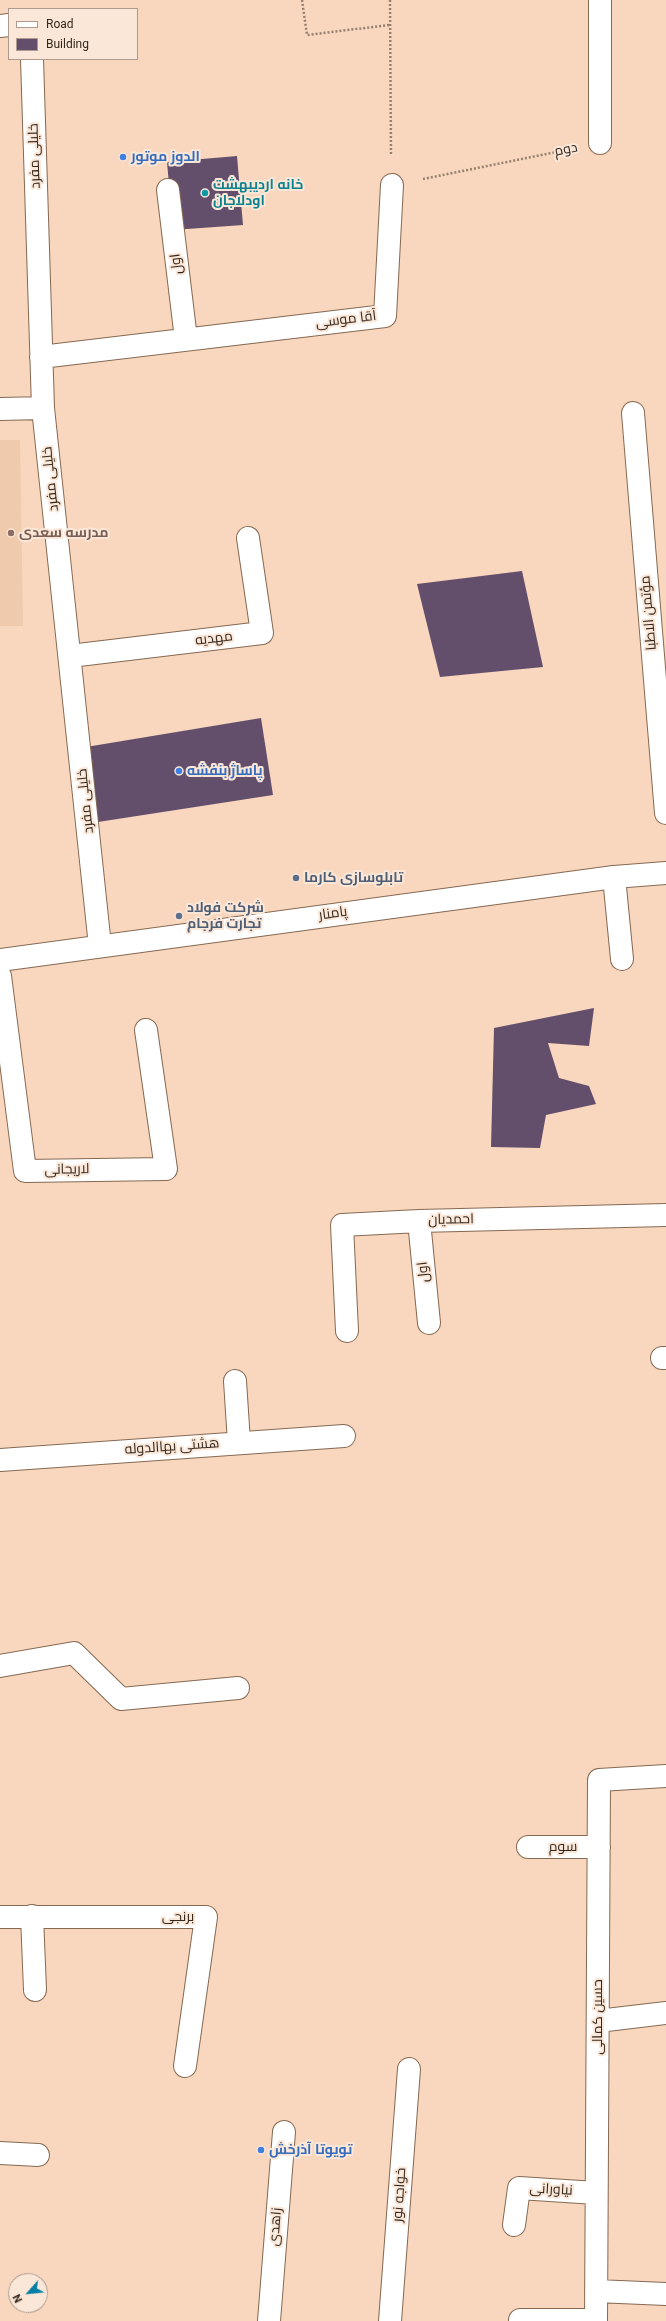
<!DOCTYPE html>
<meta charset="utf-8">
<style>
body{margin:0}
#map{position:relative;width:666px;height:2321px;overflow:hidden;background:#f8d7be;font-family:Roboto,sans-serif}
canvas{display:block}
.legend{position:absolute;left:8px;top:8px;width:130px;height:52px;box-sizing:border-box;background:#fbe7d8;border:1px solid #ab9a8d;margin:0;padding:5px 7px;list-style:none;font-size:12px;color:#33271d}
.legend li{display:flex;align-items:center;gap:8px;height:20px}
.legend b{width:20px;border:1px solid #ab9a8d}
.north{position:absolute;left:8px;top:2273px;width:40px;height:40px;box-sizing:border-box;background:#fbe7d8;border:1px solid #ab9a8d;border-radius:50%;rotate:243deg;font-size:11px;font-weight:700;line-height:16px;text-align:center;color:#33271d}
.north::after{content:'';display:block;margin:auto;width:14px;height:18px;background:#017ea4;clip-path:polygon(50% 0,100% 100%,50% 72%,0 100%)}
</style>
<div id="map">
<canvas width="666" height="2321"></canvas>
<ul class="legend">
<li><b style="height:5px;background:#fff"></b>Road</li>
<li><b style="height:11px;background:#634f6b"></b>Building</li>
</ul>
<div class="north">N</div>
</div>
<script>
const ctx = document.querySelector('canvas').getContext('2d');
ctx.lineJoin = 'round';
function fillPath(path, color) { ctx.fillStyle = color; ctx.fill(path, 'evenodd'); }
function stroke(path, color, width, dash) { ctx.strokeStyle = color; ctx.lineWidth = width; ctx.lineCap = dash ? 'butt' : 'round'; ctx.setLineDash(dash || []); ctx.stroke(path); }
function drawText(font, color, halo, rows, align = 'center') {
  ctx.font = font + ' Roboto,Cairo,sans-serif'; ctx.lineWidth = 4; ctx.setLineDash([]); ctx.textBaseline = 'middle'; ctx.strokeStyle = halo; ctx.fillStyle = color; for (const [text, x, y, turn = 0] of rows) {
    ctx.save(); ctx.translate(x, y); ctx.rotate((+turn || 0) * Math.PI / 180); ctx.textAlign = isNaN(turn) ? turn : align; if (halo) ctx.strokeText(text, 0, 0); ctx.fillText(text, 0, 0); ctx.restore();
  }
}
fillPath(new Path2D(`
 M0,440H20L23,626H0Z`), '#f0caac');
fillPath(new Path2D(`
 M237,156L243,225L173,230L167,162Z
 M522,571L543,667L440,677L417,584Z
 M261,718L273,795L98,822L86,747Z
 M594,1008L589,1046L548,1043L559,1078L589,1086L596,1104L546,1115L540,1148L491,1147L494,1028Z`), '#634f6b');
const minor = new Path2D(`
 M600,0V143
 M0,26L9,25
 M32,59L43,408L100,946
 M168,190L186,339
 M41,357L385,316L392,185
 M0,409L43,408
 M633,413L666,813
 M70,656L262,633L248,538
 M614,877L622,959
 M0,976L25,1171L166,1169L146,1030
 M419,1221L429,1323
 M347,1331L342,1225L419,1221L666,1215
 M662,1358H666
 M235,1381L239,1442
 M0,1460L344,1436
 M0,1666L74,1653L121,1699L238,1688
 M528,1847H599
 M32,1916L35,1990
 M0,1917H206L185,2066
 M598,2021L666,2013
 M0,2153L38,2155
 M514,2225L519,2188L596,2193
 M596,2291L666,2294
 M520,2320H596
 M269,2321L284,2132
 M390,2321L409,2069
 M596,2321L599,1780L666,1776`);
const tertiary = new Path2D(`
 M0,960L614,877L666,873`);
stroke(minor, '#856952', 24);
stroke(tertiary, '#856952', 24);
stroke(new Path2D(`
 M302,0L307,35L389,25
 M390,0L391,155
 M423,179L571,149`), '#97806f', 2.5, [2, 2]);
stroke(minor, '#fff', 22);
stroke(tertiary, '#fff', 22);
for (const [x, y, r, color] of [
 [123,157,4,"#3f7fe0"],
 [205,193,4,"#0f9aa8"],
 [11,533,4,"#8d6e63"],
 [179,771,4,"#3f7fe0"],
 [296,878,4,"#5c6f8a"],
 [179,916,4,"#5c6f8a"],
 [261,2150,4,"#3f7fe0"]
]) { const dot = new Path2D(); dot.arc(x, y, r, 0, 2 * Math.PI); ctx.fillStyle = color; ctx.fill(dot); stroke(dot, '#fbe7d8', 1.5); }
drawText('14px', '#33271d', '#fbe7d8', [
 ["دوم",566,150,-11],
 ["خلیلی مفرد",35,156,-92],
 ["اول",177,264,-97],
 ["آقا موسی",346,320,-7],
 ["خلیلی مفرد",51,479,-96],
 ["مؤتمن الاطبا",649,613,-95],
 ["مهدیه",214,639,-7],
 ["خلیلی مفرد",86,801,-96],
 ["پامنار",333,914,-8],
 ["لاریجانی",67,1170,-1],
 ["احمدیان",451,1220,-1],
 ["اول",424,1272,-96],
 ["هشتی بهاالدوله",172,1447,-4],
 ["سوم",563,1847],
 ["برنجی",178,1917],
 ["حسین کمالی",598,2017,-90],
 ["نیاورانی",551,2190,3],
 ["خواجه نور",400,2195,-86],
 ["زاهدی",276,2227,-85]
]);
drawText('bold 14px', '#366cbe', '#fbe7d8', [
 ["الدوز موتور",131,157],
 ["پاساژ بنفشه",187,771],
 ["تویوتا آذرخش",269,2150]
], 'left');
drawText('bold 14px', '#0d838f', '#fbe7d8', [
 ["خانه اردیبهشت",213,185],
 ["اودلاجان",213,201]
], 'left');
drawText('bold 14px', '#785e54', '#fbe7d8', [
 ["مدرسه سعدی",19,533]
], 'left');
drawText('bold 14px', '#4e5e75', '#fbe7d8', [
 ["تابلوسازی کارما",304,878],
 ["شرکت فولاد",187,908],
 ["تجارت فرجام",187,924]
], 'left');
</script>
